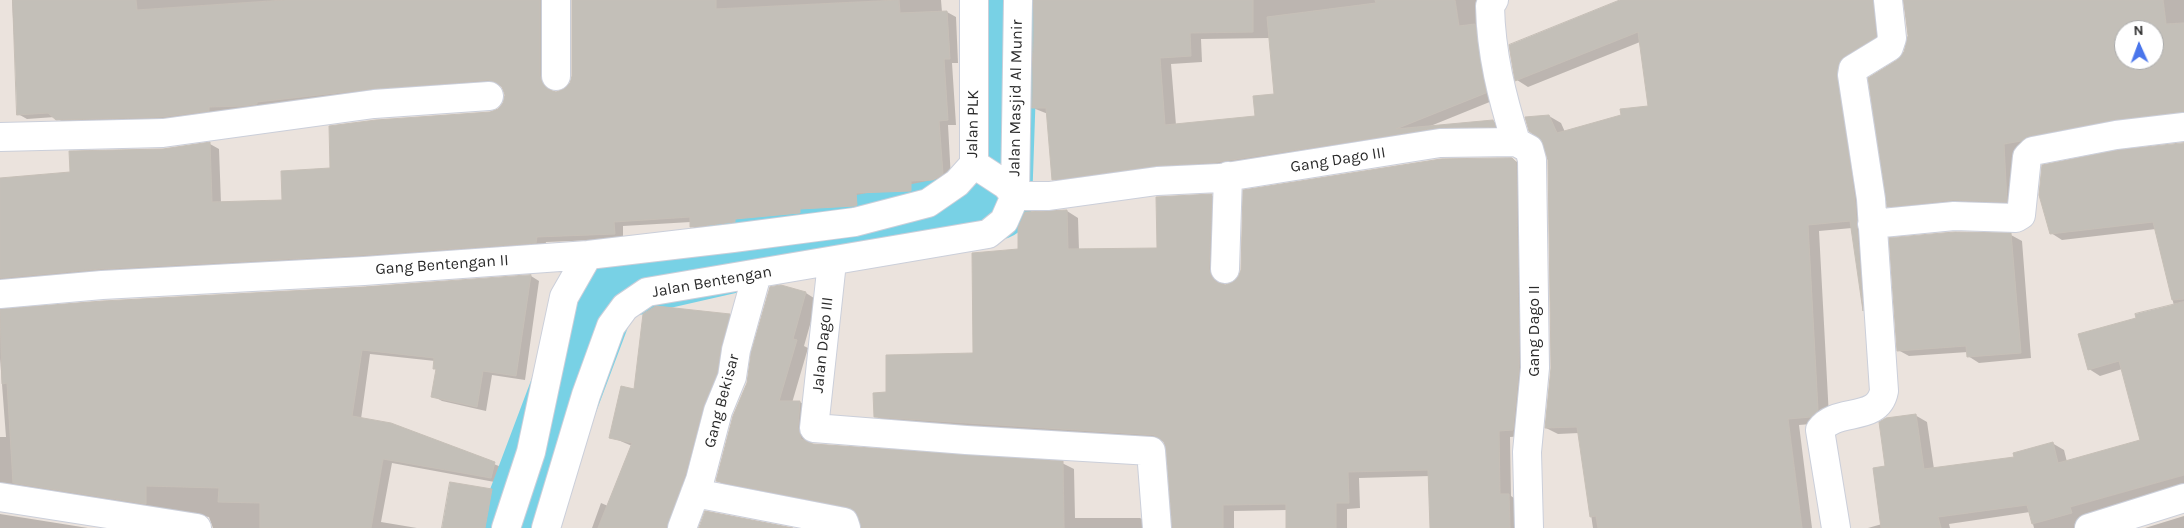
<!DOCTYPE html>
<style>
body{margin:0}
#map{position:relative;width:2184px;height:528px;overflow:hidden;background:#ebe3dd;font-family:Karla,sans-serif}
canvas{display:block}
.north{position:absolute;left:2114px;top:20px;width:50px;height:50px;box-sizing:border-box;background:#fff;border:1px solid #aaa;border-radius:50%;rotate:358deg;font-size:14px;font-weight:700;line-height:20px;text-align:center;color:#2a2a2a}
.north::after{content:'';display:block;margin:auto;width:18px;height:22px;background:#4975eb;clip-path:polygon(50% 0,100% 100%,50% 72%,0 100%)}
</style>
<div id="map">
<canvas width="2184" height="528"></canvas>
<div class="north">N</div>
</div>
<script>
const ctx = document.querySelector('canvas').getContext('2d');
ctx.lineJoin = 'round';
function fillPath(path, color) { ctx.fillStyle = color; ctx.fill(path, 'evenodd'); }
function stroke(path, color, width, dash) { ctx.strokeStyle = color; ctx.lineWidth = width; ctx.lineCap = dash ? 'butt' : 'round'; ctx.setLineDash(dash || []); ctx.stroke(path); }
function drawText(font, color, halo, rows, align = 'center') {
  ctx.font = font + ' Karla,sans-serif'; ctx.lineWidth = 4; ctx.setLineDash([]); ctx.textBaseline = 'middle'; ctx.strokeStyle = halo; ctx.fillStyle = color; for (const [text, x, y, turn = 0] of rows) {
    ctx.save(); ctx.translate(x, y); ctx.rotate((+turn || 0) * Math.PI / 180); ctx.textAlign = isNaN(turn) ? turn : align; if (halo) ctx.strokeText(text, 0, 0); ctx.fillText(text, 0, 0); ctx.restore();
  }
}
fillPath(new Path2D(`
 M12,0H551L549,82L551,90L557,93L565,90L571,84L573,77V0H941L942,12H947L956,17L958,63H952L956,125H948L951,179L943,185L919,186L920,195L865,198L864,210L808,213L809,218L700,231L691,226V222L623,226V239L546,242L545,248L0,286V179L71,173L163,150L210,144L219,149L221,203L283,201L332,169L499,110L504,104L506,95L502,86L498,85L382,93L171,122L66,124L55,117L27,119L18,114Z
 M1035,0H1489L1497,99L1428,127L1493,121L1504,128L1065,186L1053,179L1048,114L1033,108ZM1270,38L1276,96L1256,117L1176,125L1171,64L1202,62L1201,39Z
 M1623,0H1885L1887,43L1856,62L1874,316L1864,310L1852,228L1819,231L1829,417L1823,423L1799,425L1812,528H1593L1579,433L1558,434L1546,428L1552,368L1549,116L1561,123L1565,132L1650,108L1640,42L1528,87L1517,80Z
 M1903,0H2184V119L2015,150L2018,208L1900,213L1888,206L1898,61L1905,52L1909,36ZM2124,30H2154V60H2124Z
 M2184,144V493L2087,528H2034L2030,512L1949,524L1950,528H1868L1882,524L1887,467L1915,415L1927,422L1934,469L2015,458L2052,443L2064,450L2067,462L2142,441L2122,369L2100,376L2089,369L2138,319L2174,306L2156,229L2062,240L2051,233Z
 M1512,159L1524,166L1525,436L1510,437L1511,496L1520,502L1521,528H1431L1430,476L1359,478L1360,508L1347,509V528H1288L1287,510L1234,511V528H1174L1168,449L1163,441L887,423L876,416L887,394L975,354L1019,251L1067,211L1078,218L1079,250L1158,249L1211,195L1223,202L1221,276L1225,286Z
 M2011,235L2022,241L2031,358L1979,363L1968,356V352L1909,356L1898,350Z
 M531,276L539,281L525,380L492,375L486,411L442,401L433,396L437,370L434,368L435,361L370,354L361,419L390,424L504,468L500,483L392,463L381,522L417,528H213L209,517L12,486L0,490V437H6L0,358V311Z
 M781,286L806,293L817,300L804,346L808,348L792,403L800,402L811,409L810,434L812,445L1062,463L1074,469L1075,518H1140L1152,525V528H862L857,512L729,487L717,481Z
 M729,315L741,322L679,528H592L601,503L608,506L632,446L611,437L635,391Z
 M491,490L500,495L496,524L488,523L487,528H443Z
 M0,514L88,528H0Z
 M2184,516V528H2145Z`), '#0003');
stroke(new Path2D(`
 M514,528L605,286L754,252L996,204L1003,0`), '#78d1e5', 72);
const building = new Path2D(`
 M13,0H136L137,10L285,0H540V76L543,84L549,90L556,92L564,89L570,83L572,76V0H716V9L899,0L900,13L947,11L950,59H944L948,120L939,121L943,174L933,180L911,181V191L856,193L857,205L855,206L800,209V213L735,219V222L694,227H690V217L614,222L615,234L537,237L536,243L363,255L101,269L0,278V178L70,172L69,151L163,149L210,142L212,202L282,200L281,171L330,168L329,126L376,120L490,112L498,109L503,103L505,95L502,87L495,82L488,80L372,89L257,102V104L244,106L209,107V111L162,117L56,120L48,113L17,115Z
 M1034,0H1253V32L1190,33L1191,56L1160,58L1165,125L1255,116L1253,96L1274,94L1267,17L1376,3L1375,0H1455L1459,26L1475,24L1486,93L1396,129L1493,120L1495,127L1438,128L1218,162L1155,166L1052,180L1046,108H1032Z
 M1620,0H1873L1876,37L1845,56L1840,61L1837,73L1855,201L1863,311L1850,221L1808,225L1818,410L1811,417L1788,419L1802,528H1598L1596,516L1590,517L1577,427L1545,428L1551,368L1548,160L1541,140L1529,131L1525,117L1549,115L1557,133L1621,115L1620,109L1648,106L1638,32L1515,81L1509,45Z
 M1904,0H2163L2166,24L2184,23V112L2113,120L2030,136L2021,141L2004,144L2007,202L1953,200L1887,207L1868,78L1897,60L1904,52L1908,36ZM2124,30H2154V60H2124Z
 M2184,143V299L2172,300L2153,222L2050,234L2039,195L2042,165L2118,150Z
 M1512,158L1516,162L1519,367L1513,430L1499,431L1500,494H1509L1510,528H1430L1428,470L1348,472L1349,503H1336V528H1286V504L1223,505V528H1172L1166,449L1164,442L1154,435L874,417L873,393L886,392V355L973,353L972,253L1018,249V228L1025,212L1067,210L1068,249L1157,248L1156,197L1212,194L1209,269L1211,276L1216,282L1225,285L1233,282L1238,277L1241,270L1243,190L1441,159Z
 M1955,232L2011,233L2021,353L1967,357L1966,346L1897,351L1889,238Z
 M531,275L516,376L483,371L477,407L431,397L436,369H433L434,358L362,350L352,416L391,423L495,462L491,478L383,459L371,528H260V503L218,502L219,488L146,486V504L13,483L7,383L2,384L0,309L103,301L365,287Z
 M781,285L806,292L793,339L797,340L779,401H800L798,427L801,439L813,444L1063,461L1064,528H861L855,511L847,507L716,481L733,416L747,383L751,353L770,287Z
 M2184,302V475L2070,507L2072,513L2032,524L2027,505L1938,517L1941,528H1881L1873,468L1885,466L1879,422L1886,418L1916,414L1924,469L2014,457L2013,453L2053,442L2058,463L2140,440L2119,361L2088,370L2078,334L2136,318L2135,314Z
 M656,306L730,314L721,346L717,373L703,407L685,475L667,528H598L632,443L609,438L621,386L634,389L643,314Z
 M450,482L492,489L485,528H442Z
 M705,511L793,528H699Z`);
fillPath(building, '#c3bfb8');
stroke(building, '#c6bfb7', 1);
const minor = new Path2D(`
 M556,76V0
 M0,137L163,133L374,104L489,96
 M1516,142L1529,149L1532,160L1535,368L1527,452L1529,528
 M974,164L1006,185L1015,196
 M1015,196H1049L1157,181L1220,178L1440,143L1516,142C1502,97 1491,54 1490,6L1494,0
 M1872,224L1954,216L2016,218L2021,215L2027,157L2033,151L2116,135L2184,127
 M832,262L814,428L966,440L1151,451L1157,528
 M1225,269L1228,176
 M0,294L102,285L364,271L588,255L733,238L855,222L928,203L957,183L974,164V0
 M695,493L844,522L846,528
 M0,497L197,528
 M506,528L531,452L564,297L588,255
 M546,528L586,395L611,326L625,307L647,292L988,234L1004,221L1015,196L1018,0
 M682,528L700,480L718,411L732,377L736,350L757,274
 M1836,528L1820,430C1836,407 1878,423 1884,391L1871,199L1852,75L1853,69L1889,47L1892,38L1888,0
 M2089,528L2184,498`);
stroke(minor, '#cbcfda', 30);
stroke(minor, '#fff', 28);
drawText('16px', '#2a2a2a', '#fff', [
 ["Jalan Masjid Al Munir",1016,98,-89],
 ["Jalan PLK",973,124,-89],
 ["Gang Dago III",1338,160,-9],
 ["Gang Bentengan II",442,265,-4],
 ["Jalan Bentengan",712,282,-10],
 ["Gang Dago II",1534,331,-90],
 ["Jalan Dago III",823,345,-84],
 ["Gang Bekisar",722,401,-75]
]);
</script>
